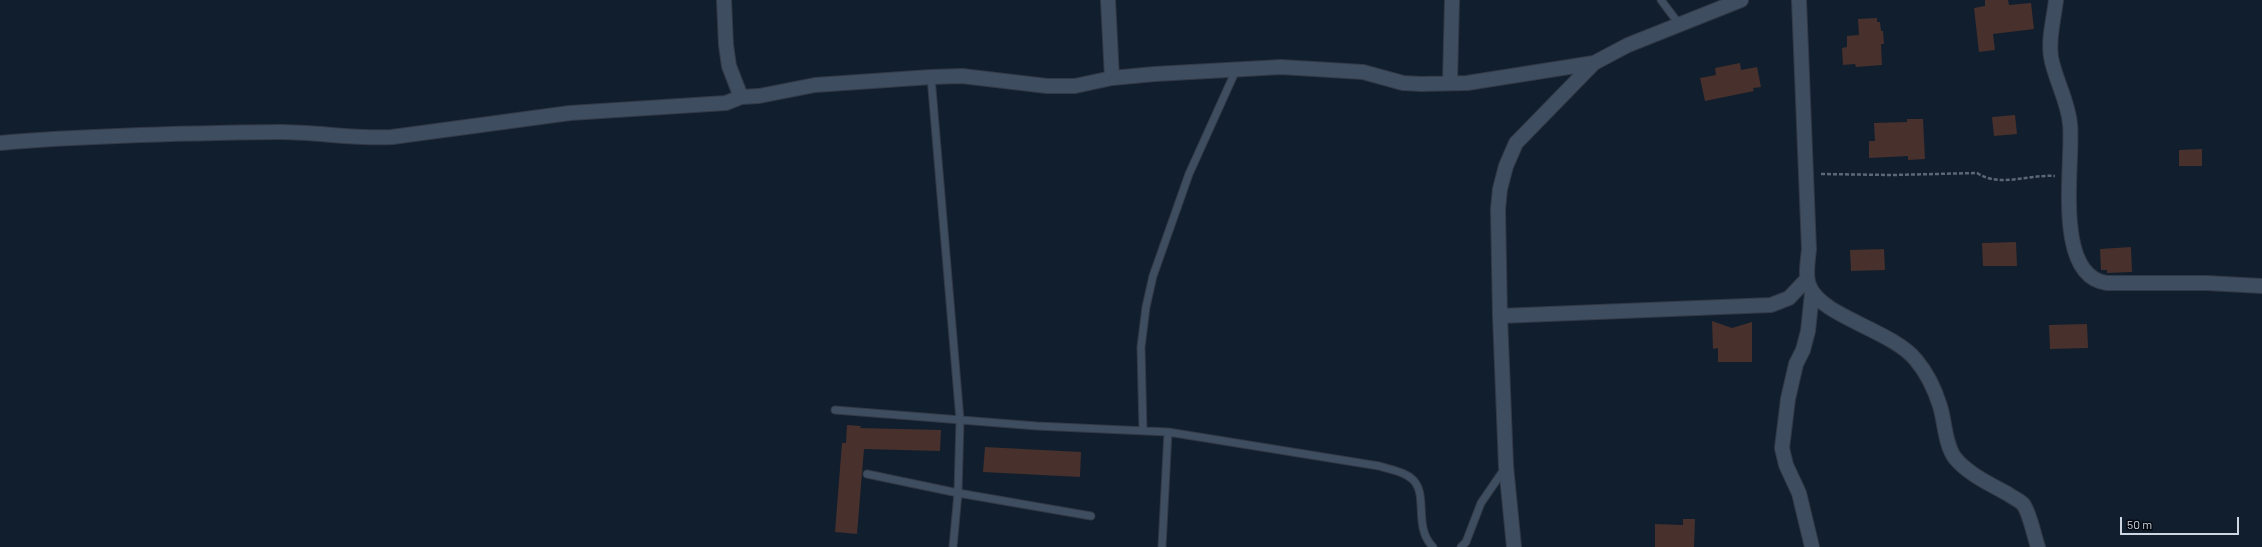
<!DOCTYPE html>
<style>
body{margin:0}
#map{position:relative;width:2262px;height:547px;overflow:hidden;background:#111e2d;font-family:Barlow,sans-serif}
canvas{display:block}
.scale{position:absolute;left:2120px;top:517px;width:119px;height:18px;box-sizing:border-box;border:2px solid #cdd6e1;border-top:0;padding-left:5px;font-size:12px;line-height:14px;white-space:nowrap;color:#cdd6e1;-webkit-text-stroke:3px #04080e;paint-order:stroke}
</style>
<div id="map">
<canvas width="2262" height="547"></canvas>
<div class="scale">50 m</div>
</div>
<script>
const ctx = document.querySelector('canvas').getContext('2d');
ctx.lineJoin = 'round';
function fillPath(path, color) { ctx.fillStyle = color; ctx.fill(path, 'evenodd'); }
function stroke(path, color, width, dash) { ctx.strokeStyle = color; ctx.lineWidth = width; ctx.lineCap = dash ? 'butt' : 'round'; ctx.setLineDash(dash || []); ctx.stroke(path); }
fillPath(new Path2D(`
 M1985,0H2008L2009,5L2031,3L2034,29L1993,34L1995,50L1979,52L1974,8L1985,6Z
 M1877,18V22H1880L1881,31H1883L1884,44H1881L1882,65L1856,67L1855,64L1843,65L1842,48L1847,47V36L1859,35L1858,19Z
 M1740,63L1741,70L1757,67L1761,87L1753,88L1754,91L1705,101L1700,78L1716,75L1715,68Z
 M2015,115L2017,134L1994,136L1992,117Z
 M1907,119H1923L1925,159L1908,160V156L1869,158V141H1875L1874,123L1907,122Z
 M2202,149V166H2179V150Z
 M2016,242L2017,266H1983L1982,243Z
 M2131,247L2132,272L2107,273V270H2101L2100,249Z
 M1884,249L1885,270L1851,271L1850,250Z
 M1712,321L1732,328L1752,322V362H1718V348L1713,349Z
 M2087,324L2088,348L2050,349L2049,325Z
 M847,425L861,426L860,428L941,430L940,451L864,449L857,534L835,532L842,443H846Z
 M985,447L1081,452L1080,477L983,472Z
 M1683,519H1695L1694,547H1655V524L1683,525Z`), '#48302c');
const lane = new Path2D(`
 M1661,0L1679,24
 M931,77L960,420L958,493L953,547
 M835,410L1037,426L1168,432L1379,466C1389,469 1403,471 1411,478C1430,493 1412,526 1433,547
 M1143,431L1141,347L1146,307L1153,276L1189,174L1236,70
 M867,474L958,493L1091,516
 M1162,547L1168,432
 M1461,547L1466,542L1481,503L1505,468`);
const street = new Path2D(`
 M724,0L726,45L729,66L741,97
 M1108,0L1112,78
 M1799,0L1809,249C1808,260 1805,275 1809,285C1819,316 1892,330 1916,360C1927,373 1935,390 1940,406C1945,422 1945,445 1955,458C1968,474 1990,484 2008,494C2012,497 2019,500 2023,504C2030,513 2034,536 2038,547
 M2056,0C2054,19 2048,38 2051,57C2055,80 2068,100 2070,124C2074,161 2052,276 2107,283H2207L2262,286
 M1450,82L1452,0
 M0,143C93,135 187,133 280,132C317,132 355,139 392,137L570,113L726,103L741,97L759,96L815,85L931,77L962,76L1047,86H1075L1112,78L1155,74L1281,67L1363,72L1403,83L1421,84L1467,83L1594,63
 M1500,316L1771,305L1789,298L1807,279
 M1514,547L1506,466L1500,316L1498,209L1500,189L1506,166L1516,143L1594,63L1628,45L1741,0
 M1812,547L1799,493L1786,465L1782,448L1788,399L1796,364L1803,350L1808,331L1812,293`);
stroke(lane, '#323946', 9);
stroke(street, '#323946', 16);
stroke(new Path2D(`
 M1821,174L1893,175L1977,173C2000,188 2029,174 2055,176`), '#5c6775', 2.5, [4, 2]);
stroke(lane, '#3e4d5f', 7);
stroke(street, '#3e4d5f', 14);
</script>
